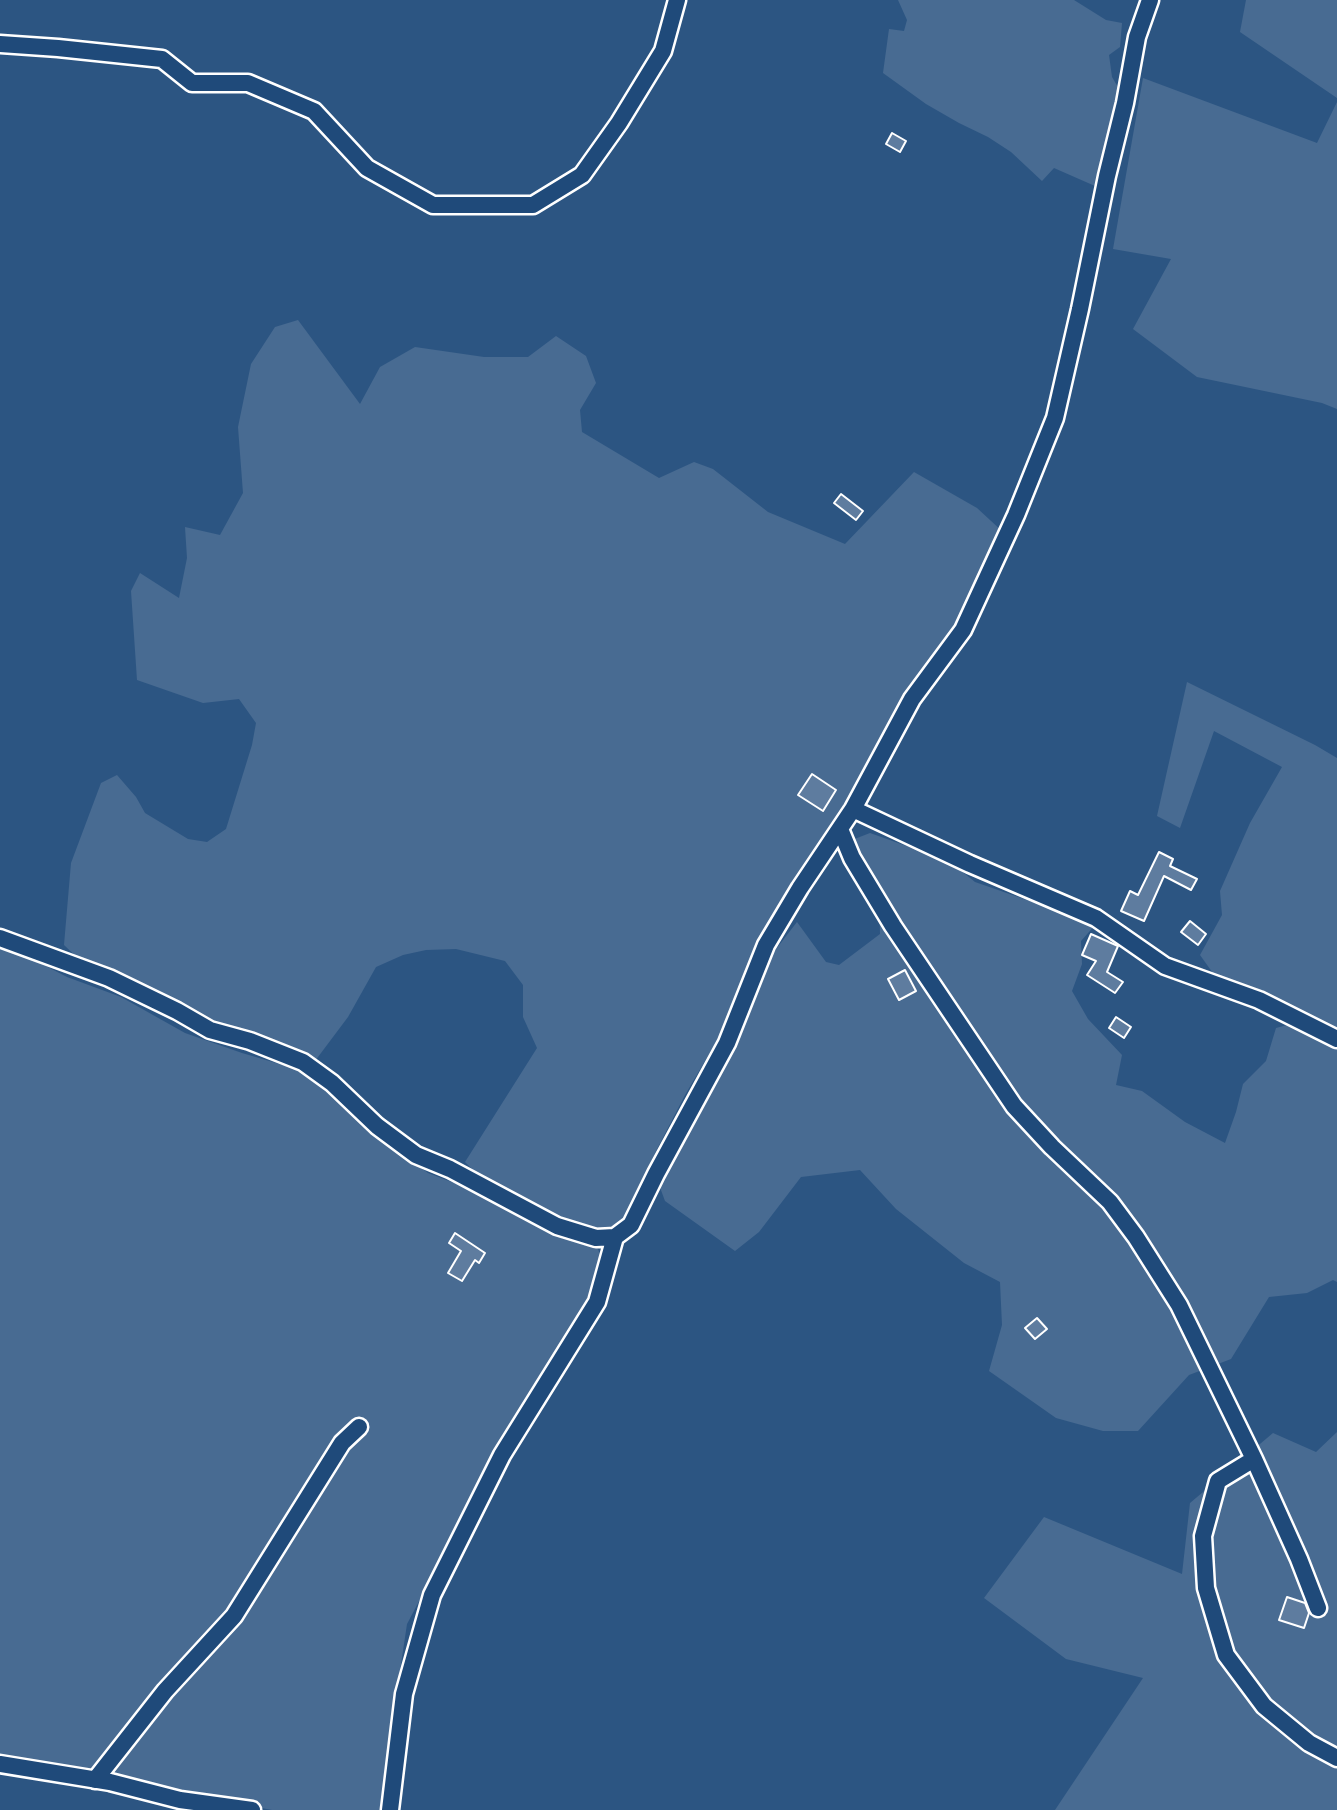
<!DOCTYPE html>
<style>
body{margin:0}
canvas{display:block;background:#2c5582}
</style>
<canvas width="1337" height="1810"></canvas>
<script>
const ctx = document.querySelector('canvas').getContext('2d');
ctx.lineJoin = 'round';
function fillPath(path, color) { ctx.fillStyle = color; ctx.fill(path, 'evenodd'); }
function stroke(path, color, width, dash) { ctx.strokeStyle = color; ctx.lineWidth = width; ctx.lineCap = dash ? 'butt' : 'round'; ctx.setLineDash(dash || []); ctx.stroke(path); }
fillPath(new Path2D(`
 M898,0H1074L1106,20L1122,23L1120,47L1109,55L1112,77L1122,94L1102,182L1095,186L1054,168L1042,181L1011,152L988,137L959,123L926,104L883,73L889,29L904,31L907,20Z
 M1246,0H1337V98L1240,32Z
 M1143,78L1317,143L1337,102V409L1322,403L1197,377L1133,329L1171,259L1113,249Z
 M298,320L360,404L380,367L415,347L484,357H528L556,336L586,356L596,383L580,410L582,432L659,478L694,462L713,469L768,512L845,544L914,472L977,508L1003,532L983,566L958,630L940,646L914,681L880,747L736,1008L685,1095L655,1153L630,1212L614,1230L593,1232L553,1218L486,1183L465,1162L537,1048L523,1017V985L505,961L456,949L426,950L403,955L376,967L348,1017L315,1061L235,1031L210,1025L82,962L64,945L71,863L101,783L117,775L136,797L145,813L188,839L207,842L226,829L252,745L256,723L239,699L203,703L137,680L131,591L140,573L179,598L187,558L185,527L220,535L243,493L238,427L251,364L275,327Z
 M1187,682L1315,745L1337,758V1034L1215,976L1200,955L1222,915L1220,891L1250,823L1282,767L1214,731L1180,828L1157,816Z
 M870,833L949,861L975,882L1096,924L1081,941L1082,964L1072,991L1088,1019L1122,1055L1116,1085L1142,1091L1185,1122L1225,1143L1236,1112L1243,1084L1266,1061L1276,1028L1291,1024L1337,1049V1282L1333,1280L1307,1293L1269,1297L1231,1359L1189,1375L1138,1431H1103L1056,1418L989,1371L1002,1325L1000,1282L964,1263L896,1209L860,1170L801,1177L759,1232L735,1251L665,1201L658,1182L748,1009L773,953L797,922L826,962L839,965L880,934L879,891L852,840Z
 M0,947L13,949L67,977L121,997L185,1033L242,1053L300,1070L388,1143L428,1173L475,1191L525,1221L573,1240L597,1247L604,1263L594,1287L544,1373L500,1441L475,1495L407,1624L383,1784V1810H272L0,1758Z
 M1337,1432V1810H1055L1143,1678L1066,1659L984,1598L1044,1517L1182,1574L1190,1503L1273,1433L1316,1452Z`), '#486b92');
const building = new Path2D(`
 M892,133L906,141L900,152L886,144Z
 M841,494L863,511L856,520L834,503Z
 M812,774L836,790L823,811L798,795Z
 M1159,852L1173,859L1170,866L1197,879L1191,890L1164,876L1144,921L1121,911L1130,891L1138,895Z
 M1190,921L1206,934L1198,945L1181,932Z
 M1091,934L1118,946L1107,972L1123,982L1115,993L1087,975L1096,961L1082,955Z
 M905,970L916,991L899,1000L888,979Z
 M1116,1017L1131,1027L1124,1038L1109,1028Z
 M455,1233L485,1253L479,1263L475,1260L462,1281L448,1273L461,1251L449,1243Z
 M1037,1318L1047,1329L1035,1339L1025,1328Z
 M1287,1597L1305,1603L1309,1613L1304,1628L1279,1620Z`);
fillPath(building, '#5e7c9f');
stroke(building, '#fff', 2);
const minor = new Path2D(`
 M0,44L58,48L162,59L192,83H248L314,111L367,168L433,205H533L582,175L619,123L663,51L677,0
 M853,809L970,864L1096,918L1165,966L1259,1000L1337,1039
 M840,829L852,858L893,926L1014,1106L1052,1147L1110,1202L1136,1237L1179,1305L1254,1459L1299,1559L1318,1608
 M0,938L109,978L177,1011L210,1030L250,1041L303,1062L332,1083L377,1126L416,1155L450,1169L557,1226L596,1238L615,1237L631,1225L656,1174L727,1043L766,945L800,888L853,809L912,699L963,630L1016,515L1055,418L1080,309L1107,176L1125,103L1137,37L1150,0
 M1254,1459L1218,1481L1203,1536L1206,1588L1226,1655L1264,1706L1309,1743L1337,1758
 M0,1764L110,1782L180,1800L252,1810
 M95,1780L165,1691L234,1616L342,1443L359,1427
 M390,1810L404,1694L432,1595L502,1455L597,1302L615,1237`);
stroke(minor, '#fff', 21);
stroke(minor, '#1f4a7a', 16);
</script>
